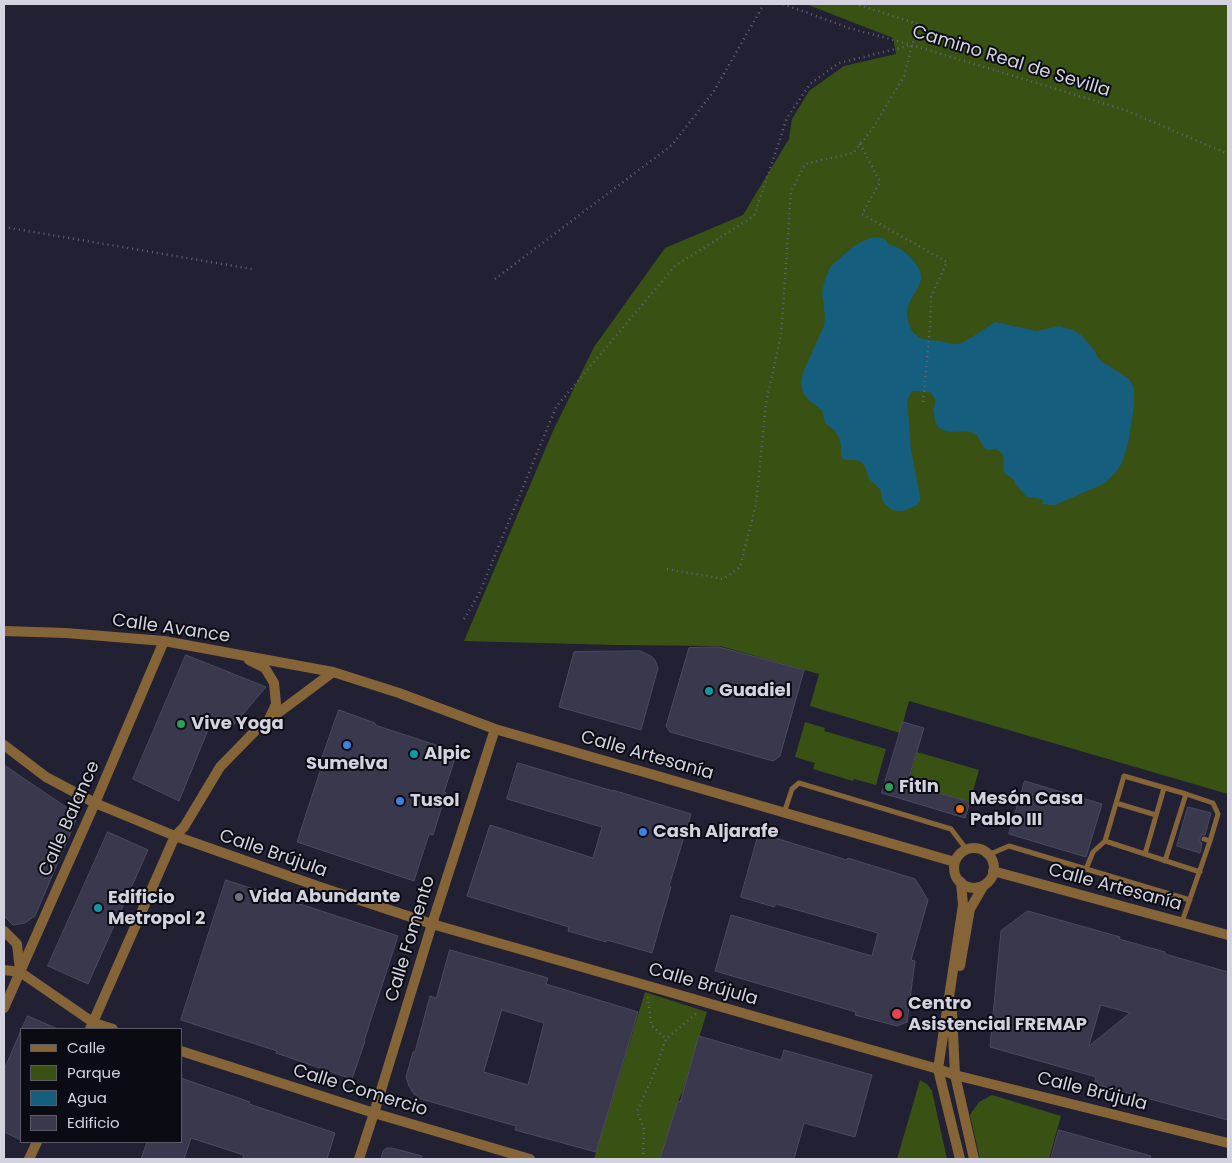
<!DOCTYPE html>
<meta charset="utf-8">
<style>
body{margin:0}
#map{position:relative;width:1232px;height:1163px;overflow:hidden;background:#212133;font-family:Poppins,sans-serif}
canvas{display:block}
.frame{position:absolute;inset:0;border:5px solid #d3d3e0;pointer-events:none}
.legend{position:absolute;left:20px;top:1028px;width:162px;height:115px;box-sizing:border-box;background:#0b0b13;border:1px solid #5b5b65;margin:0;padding:6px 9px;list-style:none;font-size:15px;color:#d3d3e0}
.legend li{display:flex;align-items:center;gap:10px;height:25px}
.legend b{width:25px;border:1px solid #5b5b65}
</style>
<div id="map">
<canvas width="1232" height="1163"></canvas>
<div class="frame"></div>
<ul class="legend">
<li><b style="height:6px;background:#856437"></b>Calle</li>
<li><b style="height:14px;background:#395214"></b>Parque</li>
<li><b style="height:14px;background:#165e7d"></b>Agua</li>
<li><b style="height:14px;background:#39384c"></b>Edificio</li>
</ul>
</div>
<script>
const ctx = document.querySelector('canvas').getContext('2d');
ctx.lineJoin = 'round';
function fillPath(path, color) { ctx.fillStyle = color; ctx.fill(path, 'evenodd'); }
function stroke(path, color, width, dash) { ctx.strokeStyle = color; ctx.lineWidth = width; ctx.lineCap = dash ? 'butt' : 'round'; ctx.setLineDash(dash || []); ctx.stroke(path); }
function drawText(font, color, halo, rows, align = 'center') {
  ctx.font = font + ' Poppins,sans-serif'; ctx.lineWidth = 4; ctx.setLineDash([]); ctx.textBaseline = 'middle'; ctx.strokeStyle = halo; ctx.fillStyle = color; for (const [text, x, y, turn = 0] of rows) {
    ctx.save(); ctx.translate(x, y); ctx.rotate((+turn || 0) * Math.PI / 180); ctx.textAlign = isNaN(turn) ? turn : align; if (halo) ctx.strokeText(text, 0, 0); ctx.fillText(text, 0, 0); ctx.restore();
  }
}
fillPath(new Path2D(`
 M806,4H1228V794L909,701L900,733L810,706L819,674L720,646L617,645L464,641L553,431L594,347L665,248L743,215L789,139L792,119L809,91L844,66L896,54L893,38Z
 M805,722L825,728L824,731L886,749L876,785L854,779L853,781L813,769L815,763L795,757Z
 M917,752L979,770L970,802L908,784Z
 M645,992L707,1012L682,1093L678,1101L660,1159H594Z
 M920,1080L928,1085L932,1091L947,1159H897Z
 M992,1095L1061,1116L1049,1159H980L970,1115L979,1102Z`), '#395214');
fillPath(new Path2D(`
 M878,237L886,240L889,245C901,245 923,266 921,279C919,291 908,299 907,311C907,321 910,333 920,338C925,340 933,340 939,341C945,342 952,344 958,344C964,343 988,327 995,322L1037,331L1059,326L1073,330L1081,335L1094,350L1098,358L1104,363L1129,379L1134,388V406L1128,444L1122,463L1115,473L1103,484L1055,505L1042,504L1043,500L1041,499L1027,497L1025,495L1016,485L1014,480L1004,472C1002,461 1008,456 996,449L989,450L984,448C981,443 980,437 975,434C965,427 946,438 937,425C934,420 935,415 933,410C936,402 936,398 930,392L912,391L907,400L911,450L920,496V501L917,505L903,511H897L891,509L883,502L880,489L869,479L865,466L861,462L856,460H845L842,458L841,454V446L839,437L834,430L825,423L822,410L810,401L803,393L801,381L804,370L824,326L825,317L822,292L826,276L831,266L854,246L870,238Z`), '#165e7d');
const building = new Path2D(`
 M719,647L804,670L780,756L773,761L670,732L666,726L689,648Z
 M640,651L651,656L655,660L658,668L641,730L559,707L574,652Z
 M186,655L266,687L231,728L212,720L179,801L133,779Z
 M339,710L375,723V725L457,752L444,792L446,793L433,835L429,834L414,881L297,842L321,768L319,767Z
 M903,722L924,728L907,784L970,802L965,818L882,793Z
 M518,763L613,791V790L691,814L669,886L671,887L652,953L607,940L606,942L568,931L569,927L467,896L490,825L593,858L602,827L507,799Z
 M4,765L66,807L76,820L35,916L25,923L13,925L4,916Z
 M1025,781L1102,804L1086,857L1009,834Z
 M1188,807L1211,813L1205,835H1202L1200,838V842L1202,843L1200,853L1177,846Z
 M108,832L148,850L88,984L48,966Z
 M759,833L847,860L848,858L915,879L928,900L911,960L915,961L907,1022L897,1026L855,1015L856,1012L715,971L731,915L872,956L878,933L776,904L774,907L741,897Z
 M226,880L398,936L364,1041H365L352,1079L276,1053L277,1051L181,1020Z
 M1028,911L1120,937L1119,939L1165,952V954L1228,972V1120L1094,1084L1096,1077L990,1047L1001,931ZM1101,1005L1130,1013L1089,1046Z
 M450,950L548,978L546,984L638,1012L596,1152L515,1130L516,1126L421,1099L414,1094L409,1086L406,1077L413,1052H415L430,996L436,998ZM502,1010L544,1023L528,1085L484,1072Z
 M28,1016L58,1029H22Z
 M21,1031V1140L4,1132V1070Z
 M699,1036L781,1060L784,1050L872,1075L855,1137L804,1123L794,1159H660L678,1101L680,1102Z
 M181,1078L250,1102L249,1104L335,1133L327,1159H242L244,1155L191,1138L184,1159H141L147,1142H181Z
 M1059,1130L1151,1156L1150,1159H1051Z
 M387,1148H392L422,1156L421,1159H381L383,1151Z`);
fillPath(building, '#39384c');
stroke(building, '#4b4b60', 1);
stroke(new Path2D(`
 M783,4L849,28L912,45L1125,110L1228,154
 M860,144L880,182L862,214L947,262L931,297L930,327L923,402
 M4,227L252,269
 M495,279L672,145L714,91L764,4
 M667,569L723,579L740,567L756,504L766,403L781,335L791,192L805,164L853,153L873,128L904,76L912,45L917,32L918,24L856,4
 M464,619L479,594L556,407L675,266L754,216L787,118L810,84L839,63L912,45
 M648,997L651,1025L666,1039
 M643,1159L644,1129L637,1111L652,1079L666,1039L698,1012`), '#656575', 2.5, [1, 4]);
stroke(new Path2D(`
 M1116,803L1156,815
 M784,813L792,789L799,783L951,829L967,850
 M1105,841L1124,776L1186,794
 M1145,854L1164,788
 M988,855L1009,846L1190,900
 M1165,861L1186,794L1213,803L1218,814L1210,841
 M1086,869L1093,852L1105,841L1200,872
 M1182,922L1210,841L1204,839`), '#856437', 5);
stroke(new Path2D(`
 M4,631L66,633L164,641L333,672L399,693L495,729L955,862
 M249,660L265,668L274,683L276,704L269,719
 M4,745L46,777L95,803L175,836L320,887L432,924L938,1069L955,1075L1228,1143
 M954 868a20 20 0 1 1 40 0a20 20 0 1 1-40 0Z
 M993,871L1228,935
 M4,931L17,944L20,971
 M960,966L970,909L984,885
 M4,970L20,972L94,1023L113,1029
 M953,1005L952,1012L955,1075L974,1159
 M4,1008L95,803L164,641
 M90,1029L175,836L184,827L220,767L258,728L333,672
 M181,1051L374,1113L530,1159
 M29,1159L37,1142
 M359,1159L374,1113L432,924L495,729
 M960,1159L938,1069L963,905L961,882`), '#856437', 10);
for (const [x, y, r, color] of [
 [709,691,5,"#0f9aa8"],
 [181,724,5,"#2e9e5b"],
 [347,745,5,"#3f7fe0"],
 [414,754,5,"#0f9aa8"],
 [889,787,5,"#2e9e5b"],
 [400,801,5,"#3f7fe0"],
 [960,809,5,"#e8710a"],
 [643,832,5,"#3f7fe0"],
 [239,897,5,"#6b7280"],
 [98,908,5,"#0f9aa8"],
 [897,1014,6,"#e0444e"]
]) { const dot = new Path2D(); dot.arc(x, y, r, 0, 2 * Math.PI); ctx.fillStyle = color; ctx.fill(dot); stroke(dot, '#0b0b13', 2); }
drawText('18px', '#d3d3e0', '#0b0b13', [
 ["Camino Real de Sevilla",1011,62,17],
 ["Calle Avance",171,629,8],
 ["Calle Artesanía",647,756,16],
 ["Calle Balance",70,819,-66],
 ["Calle Brújula",273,854,19],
 ["Calle Artesanía",1115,888,15],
 ["Calle Fomento",411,939,-73],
 ["Calle Brújula",703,985,16],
 ["Calle Comercio",360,1091,17],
 ["Calle Brújula",1092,1092,14]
]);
drawText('bold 18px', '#d3d3e0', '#0b0b13', [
 ["Guadiel",719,691],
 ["Vive Yoga",191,724],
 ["Alpic",424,754],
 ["Sumelva",347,764,"center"],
 ["FitIn",899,787],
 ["Mesón Casa",970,799],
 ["Pablo III",970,820],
 ["Tusol",410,801],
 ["Cash Aljarafe",653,832],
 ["Vida Abundante",249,897],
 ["Edificio",108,898],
 ["Metropol 2",108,919],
 ["Centro",908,1004],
 ["Asistencial FREMAP",908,1025]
], 'left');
</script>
